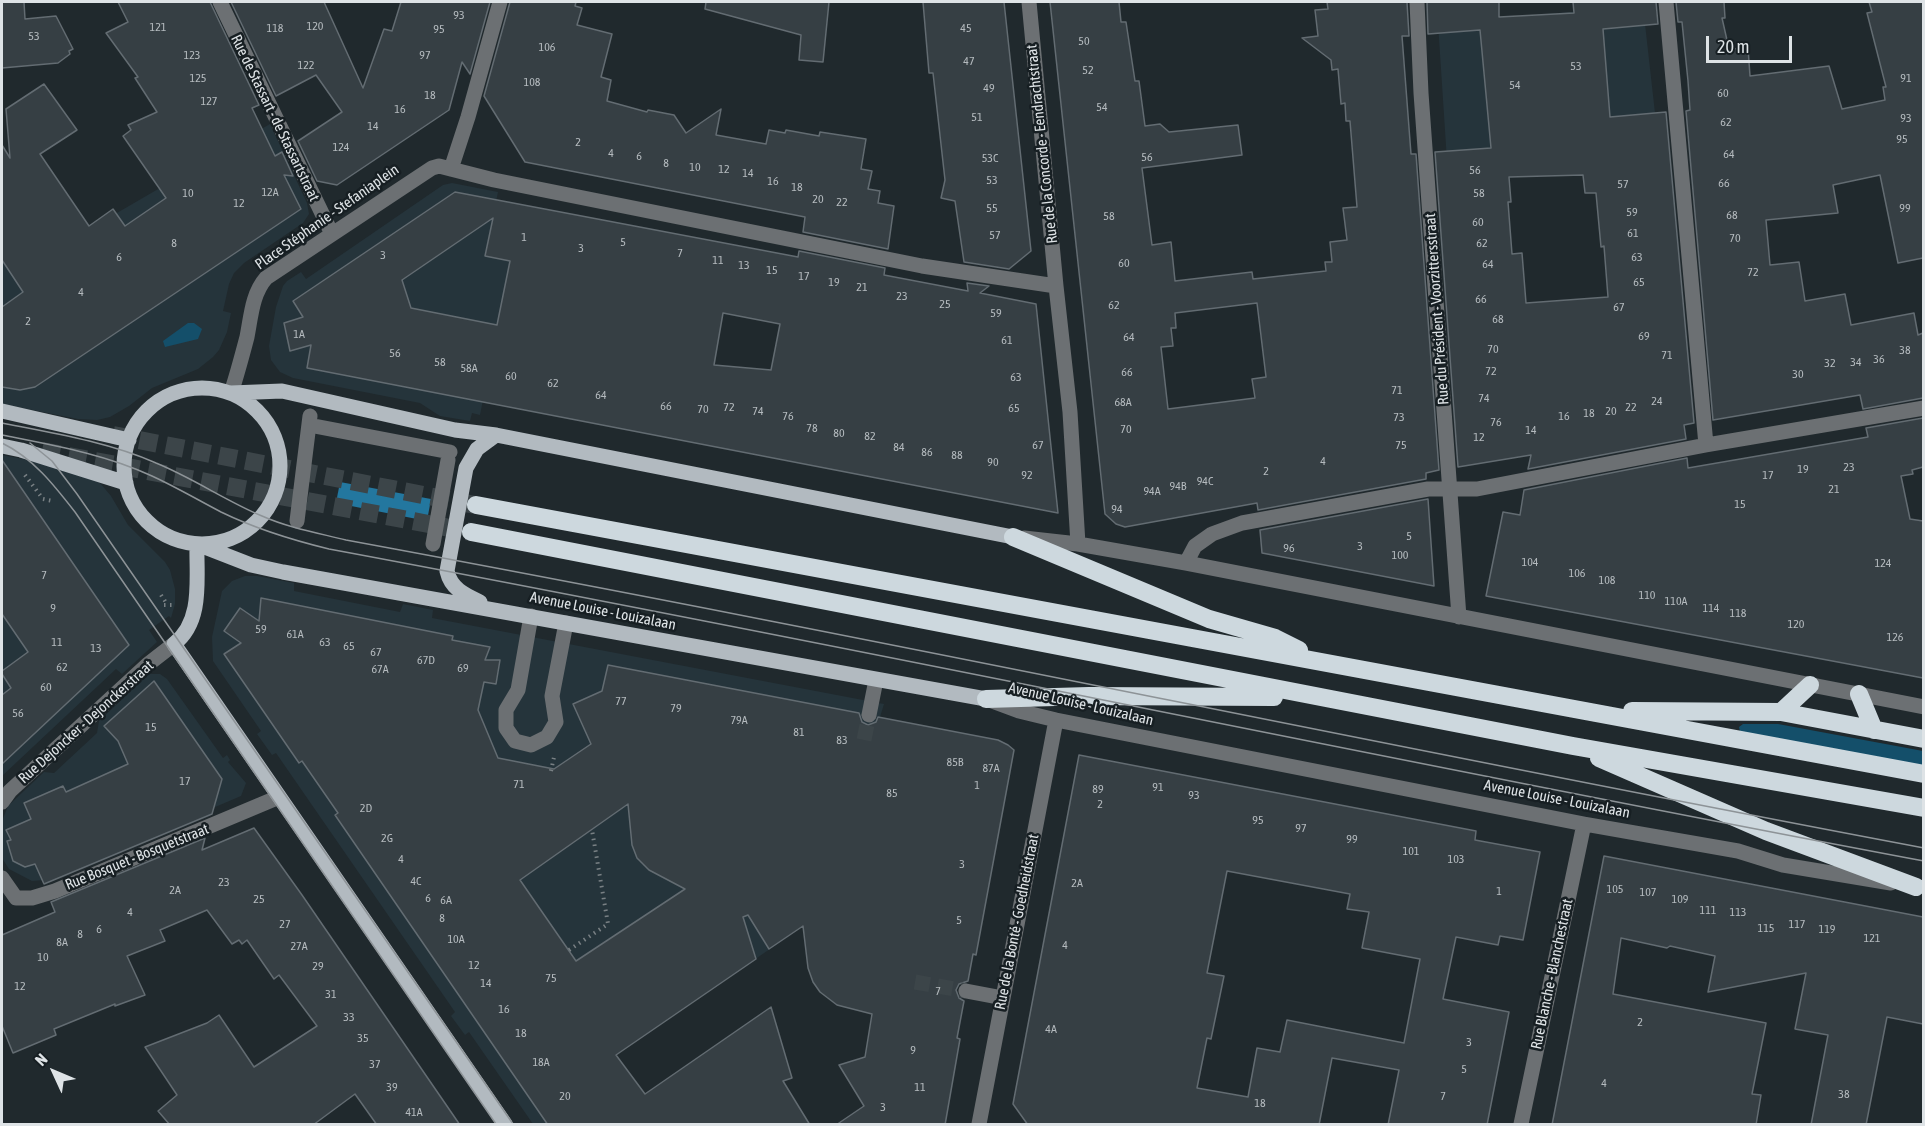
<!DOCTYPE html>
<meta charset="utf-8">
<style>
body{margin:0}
#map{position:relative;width:1925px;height:1126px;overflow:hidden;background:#20292d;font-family:"Asap Condensed",sans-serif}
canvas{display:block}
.frame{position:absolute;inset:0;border:3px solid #dee3e6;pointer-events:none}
.north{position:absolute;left:24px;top:1042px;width:60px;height:60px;-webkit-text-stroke:4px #171f23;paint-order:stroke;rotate:314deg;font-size:16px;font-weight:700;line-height:24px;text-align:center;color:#dee3e6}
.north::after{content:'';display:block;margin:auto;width:21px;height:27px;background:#dee3e6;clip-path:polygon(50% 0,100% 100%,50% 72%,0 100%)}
.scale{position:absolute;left:1706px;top:36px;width:86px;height:27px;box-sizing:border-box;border:3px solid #dee3e6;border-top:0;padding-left:8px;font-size:18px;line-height:21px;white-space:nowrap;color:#dee3e6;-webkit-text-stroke:4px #171f23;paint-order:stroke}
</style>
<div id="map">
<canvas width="1925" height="1126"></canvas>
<div class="frame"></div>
<div class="north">N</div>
<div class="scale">20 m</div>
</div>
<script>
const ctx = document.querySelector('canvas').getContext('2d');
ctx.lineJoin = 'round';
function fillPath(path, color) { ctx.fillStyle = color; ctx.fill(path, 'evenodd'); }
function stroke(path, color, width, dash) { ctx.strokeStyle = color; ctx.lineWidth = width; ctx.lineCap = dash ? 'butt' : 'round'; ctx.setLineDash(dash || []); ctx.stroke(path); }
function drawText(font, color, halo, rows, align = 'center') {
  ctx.font = font + ' "Asap Condensed",sans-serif'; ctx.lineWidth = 5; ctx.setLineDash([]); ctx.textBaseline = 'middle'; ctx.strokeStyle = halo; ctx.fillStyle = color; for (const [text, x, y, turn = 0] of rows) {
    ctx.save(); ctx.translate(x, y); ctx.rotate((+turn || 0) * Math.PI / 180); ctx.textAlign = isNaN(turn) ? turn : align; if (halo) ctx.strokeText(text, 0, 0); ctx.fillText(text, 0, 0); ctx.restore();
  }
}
fillPath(new Path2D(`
 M1643,6L1655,113L1612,175L1543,176L1538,154L1447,161L1438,23Z
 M270,124L307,203L309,214L303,223L244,263L234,273L229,284L223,311L231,313L227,332L219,350L213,357L198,369L152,388L129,406L110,417L97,420L78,419L2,404V158L11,159L67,242Z
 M452,183L498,192L485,256L510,261L480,415L472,413L470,421L440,416L420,403L293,378L280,372L271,360L269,346L276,307L283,286L287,281L301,272L306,279L443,185Z
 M2,455L71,468L100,483L111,496L128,525L165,562L170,570L175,589V604L171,618L169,616L149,630L157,642L122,674L116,669L2,776Z
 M245,576H257L294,583V591L400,612L403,604L433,610L432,618L884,704L880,717L792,896L783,940L616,1055L645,1094L601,1124H533L469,1032L465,1035L451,1016L455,1012L276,753L272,755L257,734L261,731L213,661L212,637L222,591L232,581Z
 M149,674H160L167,679L223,758L227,755L230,760L228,762L246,783L241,796L44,880L32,881L9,869L2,858V821L8,806L44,772L54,773L97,733L99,721Z`), '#25343b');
fillPath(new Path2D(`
 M188,323H194L202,329L198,339L165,347L163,341Z
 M1743,724H1778L1923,751V768L1740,732L1739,727Z`), '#144f6a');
fillPath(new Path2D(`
 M340,482L431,499L427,521L336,503Z`), '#23779f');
const building = new Path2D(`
 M2,2H24L25,19L56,16L73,49L69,51L70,54L58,63L2,68Z
 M118,2H210L259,105L252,108L275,156L282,152L293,176L284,175L301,209L35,387L20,390L2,387V307L23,292L2,260V145L10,158L6,109L44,84L77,130L40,154L89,226L113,209L125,226L166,198L123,136L131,130L128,125L157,112L135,78L138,77L106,33L128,22Z
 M231,2H324L363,88L384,29L392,31L401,2H490L470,74L462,62L449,110L337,185L317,181L298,141L342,112L316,75L276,96Z
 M510,2H576L575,6L582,8L577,25L612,34L601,77L611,80L607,101L647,112L648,110L674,115L686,133L721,109L716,135L766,144L769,130L785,133L786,130L819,136L820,132L866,139L861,169L872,171L868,189L880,191L878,203L894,206L888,249L803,232L805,217L525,162L484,96Z
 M706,2H829L823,62L799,60L801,35L705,9Z
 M923,2H1004L1031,251L1009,269L964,262L955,201L941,198L945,180L933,73H929Z
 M1050,2H1119L1121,22H1126L1135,81H1139L1145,126L1160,124L1169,132L1238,125L1242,155L1142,168L1152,245L1171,242L1175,281L1252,272L1253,279L1326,271L1325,262H1332L1330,242L1347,240L1343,208L1357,207L1350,121H1346L1345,103L1341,104L1338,69L1332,70L1331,60L1302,38L1318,36L1315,10L1328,9L1327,2H1407L1409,36H1402L1411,154H1416L1439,470L1426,473V479L1258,510L1257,503L1125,527L1116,524L1105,514ZM1257,303L1266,377L1252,379L1255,398L1168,409L1161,347L1173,346L1171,328H1176L1175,313Z
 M1427,2H1499V17L1574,13L1573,2H1656L1658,24L1603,29L1610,117L1666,112L1694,423L1684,425L1686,439L1528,469L1531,455L1458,467L1435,152L1491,148L1480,30L1428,34ZM1583,175L1585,193H1596L1601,247L1604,246L1608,297L1526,303L1522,253L1512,254L1508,202H1511L1509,177Z
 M1676,2H1724L1725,18H1722L1729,49L1748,48L1750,76L1829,66L1842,109L1885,100L1883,87H1886L1867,13L1872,12L1869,2H1923V258L1898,263L1880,175L1833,185L1838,213L1766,220L1770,265L1799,262L1805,301L1845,294L1851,325L1914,313L1918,335L1923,333V398L1863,409L1860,395L1713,420L1686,111L1690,110L1688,81L1682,22H1678Z
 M455,192L798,257L799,251L885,268L884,275L968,291L967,283L989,286L980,293L1036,304L1058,513L307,368L311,345L290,351L284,323L303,317L293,301ZM493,218L485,256L510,261L497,325L411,308L402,280ZM723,313L780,324L771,370L714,365Z
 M1923,418V467L1912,470L1913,474L1901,476L1910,519L1923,521V678L1486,596L1503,512L1520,515L1524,490L1687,458L1688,468L1868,437L1866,428Z
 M2,460L129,645L2,764V695L11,688L2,674V671L28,652L2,614Z
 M1428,499L1434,586L1262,553L1260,530Z
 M261,598L453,636L452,640L490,647L485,660H500L496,684L484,682L478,710L498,758L554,769L591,744L573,704L602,691L608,665L859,713L862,722L868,725L876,722L878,717L998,740L1008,745L1014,750L976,955L973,954L968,981L959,984L956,990L959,998L964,1001L957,1038L960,1039L945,1125H836L864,1106L839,1065L865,1057L872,1014L837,1005L820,992L813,982L808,968L803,926L769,949L748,915L743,917L756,959L616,1055L645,1094L771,1007L792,1078L783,1081L810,1125H548L335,815L338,813L302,761L299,763L224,654L241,643L224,631L240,608L259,621ZM628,804L632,845L637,858L649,870L685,889L576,961L520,880Z
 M154,681L222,779L212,814L44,884L35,864L25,867L13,861L7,841L11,840L6,830L31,819L24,803L63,786L66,792L128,764L118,741L104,726Z
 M1079,755L1476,831L1475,840L1540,852L1523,940L1500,936L1498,945L1456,937L1443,999L1509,1012L1487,1125H1388L1399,1070L1332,1058L1319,1125H1028L1013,1104ZM1227,871L1350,894L1347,909L1369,912L1362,948L1420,959L1404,1043L1287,1020L1280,1052L1257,1048L1248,1097L1197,1088L1207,1038L1211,1039L1224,976L1207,973Z
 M254,828L302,895L460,1125H377L355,1094L313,1125H170L158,1111L177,1095L145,1047L207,1023L219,1015L254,1067L317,1026L279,975L274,979L247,940L242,944L239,940L232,944L207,910L160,930L165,941L127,956L145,995L115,1006V1004L54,1029L56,1035L13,1053L2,1026V935L55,912L51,902L205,838L202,850Z
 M1604,856L1923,917V1024L1887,1017L1866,1125H1811L1828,1035L1795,1029L1806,973L1708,992L1715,956L1670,946L1667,948L1621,938L1613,994L1766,1023L1752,1094L1761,1095L1756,1125H1552Z`);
fillPath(building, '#363f44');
stroke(building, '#636c72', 1.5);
stroke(new Path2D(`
 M864,740L869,715
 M915,982L966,991`), '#3c4549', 15, [15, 8]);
stroke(new Path2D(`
 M113,435L475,505
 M42,451L471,532`), '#3c4549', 18, [18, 9]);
stroke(new Path2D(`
 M25,475L43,499L53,501
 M161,595L167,604
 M164,605H173
 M551,771L554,757
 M569,950L608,924L592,830`), '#798084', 4, [1.5, 4.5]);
stroke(new Path2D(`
 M220,2L332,234
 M1029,2L1056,286L1070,412L1078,544
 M1417,2L1421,93L1459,617
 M1666,2L1706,445
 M451,169L468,117L500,2
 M231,393C237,375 242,356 247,337C251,317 252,294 266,278L432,168L439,166L494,180L922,266L1056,286
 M309,425L450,452
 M297,521L310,416
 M1024,538L1078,544L1186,563L1924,707
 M433,544L448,460
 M1186,563L1195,546L1212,534L1242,523L1428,489H1477L1706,445L1924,408
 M531,616L518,690L506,710V728L515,741L531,745L547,737L556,722L552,696L566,623
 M992,701L1019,711L1056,720L1584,824L1738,851L1783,865L1891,883
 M869,715L876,680
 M2,802L10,791L147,665L174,644
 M2,878L16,898H32L55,891L279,797
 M966,991L1003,998
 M979,1124L1056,720
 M1521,1124L1584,824`), '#6c7073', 15);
stroke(new Path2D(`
 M124 466a78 78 0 1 1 156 0a78 78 0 1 1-156 0Z
 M231,393L282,391L455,430L496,435L1013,537
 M2,411L129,440
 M2,446L21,450L126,483
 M197,544L251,565L283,572L986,699
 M197,544C196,577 204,621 174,644L505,1124
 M480,602C465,595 451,589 447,571L466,468L477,449L496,435`), '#b2bac0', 15);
stroke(new Path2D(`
 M476,505L1924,774
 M471,532L1573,746L1924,808
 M1013,537L1209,619L1275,638L1299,650
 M1859,694L1874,730
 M986,699L1089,696L1274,697
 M1632,711L1781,712L1924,739
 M1781,712L1810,685
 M1599,758L1766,831L1916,887`), '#cdd8de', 18);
stroke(new Path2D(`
 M2,423C53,433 108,442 156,463C193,478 226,501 262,516C289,528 318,533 346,540C873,637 1397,749 1924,848
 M2,435C52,445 105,454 152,476C176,487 198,500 221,512C256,529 292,540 329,549C862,648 1391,761 1924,861
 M2,443C33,458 54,485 75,512L496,1124
 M30,443L52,461L77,494L513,1124`), '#8d9397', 1.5);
drawText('12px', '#b4babe', null, [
 ["93",459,15],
 ["120",315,26],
 ["121",158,27],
 ["118",275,28],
 ["45",966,28],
 ["95",439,29],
 ["53",34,36],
 ["50",1084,41],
 ["106",547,47],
 ["123",192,55],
 ["97",425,55],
 ["47",969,61],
 ["122",306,65],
 ["53",1576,66],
 ["52",1088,70],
 ["125",198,78],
 ["91",1906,78],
 ["108",532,82],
 ["54",1515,85],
 ["49",989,88],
 ["60",1723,93],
 ["18",430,95],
 ["127",209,101],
 ["54",1102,107],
 ["16",400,109],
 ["51",977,117],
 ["93",1906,118],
 ["62",1726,122],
 ["14",373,126],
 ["95",1902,139],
 ["2",578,142],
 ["124",341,147],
 ["4",611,153],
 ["64",1729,154],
 ["6",639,156],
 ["56",1147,157],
 ["53C",990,158],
 ["8",666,163],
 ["10",695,167],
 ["12",724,169],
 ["56",1475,170],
 ["14",748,173],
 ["53",992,180],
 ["16",773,181],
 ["66",1724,183],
 ["57",1623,184],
 ["18",797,187],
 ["12A",270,192],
 ["10",188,193],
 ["58",1479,193],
 ["20",818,199],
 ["22",842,202],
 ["12",239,203],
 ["55",992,208],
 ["99",1905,208],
 ["59",1632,212],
 ["68",1732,215],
 ["58",1109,216],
 ["60",1478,222],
 ["61",1633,233],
 ["57",995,235],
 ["1",524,237],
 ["70",1735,238],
 ["5",623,242],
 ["8",174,243],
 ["62",1482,243],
 ["3",581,248],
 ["7",680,253],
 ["3",383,255],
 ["6",119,257],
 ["63",1637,257],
 ["11",718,260],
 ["60",1124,263],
 ["64",1488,264],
 ["13",744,265],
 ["15",772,270],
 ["72",1753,272],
 ["17",804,276],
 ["19",834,282],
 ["65",1639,282],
 ["21",862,287],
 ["4",81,292],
 ["23",902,296],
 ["66",1481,299],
 ["25",945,304],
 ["62",1114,305],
 ["67",1619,307],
 ["59",996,313],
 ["68",1498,319],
 ["2",28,321],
 ["1A",299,334],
 ["69",1644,336],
 ["64",1129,337],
 ["61",1007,340],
 ["70",1493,349],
 ["38",1905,350],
 ["56",395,353],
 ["71",1667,355],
 ["36",1879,359],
 ["58",440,362],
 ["34",1856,362],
 ["32",1830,363],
 ["58A",469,368],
 ["72",1491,371],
 ["66",1127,372],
 ["30",1798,374],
 ["60",511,376],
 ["63",1016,377],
 ["62",553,383],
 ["71",1397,390],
 ["64",601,395],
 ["74",1484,398],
 ["24",1657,401],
 ["68A",1123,402],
 ["66",666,406],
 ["72",729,407],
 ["22",1631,407],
 ["65",1014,408],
 ["70",703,409],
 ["74",758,411],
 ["20",1611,411],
 ["18",1589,413],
 ["76",788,416],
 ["16",1564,416],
 ["73",1399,417],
 ["76",1496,422],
 ["78",812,428],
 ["70",1126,429],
 ["14",1531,430],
 ["80",839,433],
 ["82",870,436],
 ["12",1479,437],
 ["67",1038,445],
 ["75",1401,445],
 ["84",899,447],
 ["86",927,452],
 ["88",957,455],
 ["4",1323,461],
 ["90",993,462],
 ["23",1849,467],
 ["19",1803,469],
 ["2",1266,471],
 ["92",1027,475],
 ["17",1768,475],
 ["94C",1205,481],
 ["94B",1178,486],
 ["21",1834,489],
 ["94A",1152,491],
 ["15",1740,504],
 ["94",1117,509],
 ["5",1409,536],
 ["3",1360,546],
 ["96",1289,548],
 ["100",1400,555],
 ["104",1530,562],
 ["124",1883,563],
 ["106",1577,573],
 ["7",44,575],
 ["108",1607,580],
 ["110",1647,595],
 ["110A",1676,601],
 ["9",53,608],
 ["114",1711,608],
 ["118",1738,613],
 ["120",1796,624],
 ["59",261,629],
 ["61A",295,634],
 ["126",1895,637],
 ["11",57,642],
 ["63",325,642],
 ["65",349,646],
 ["13",96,648],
 ["67",376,652],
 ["67D",426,660],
 ["62",62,667],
 ["69",463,668],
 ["67A",380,669],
 ["60",46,687],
 ["77",621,701],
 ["79",676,708],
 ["56",18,713],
 ["79A",739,720],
 ["15",151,727],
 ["81",799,732],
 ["83",842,740],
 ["85B",955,762],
 ["87A",991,768],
 ["17",185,781],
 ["71",519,784],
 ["1",977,785],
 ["91",1158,787],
 ["89",1098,789],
 ["85",892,793],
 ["93",1194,795],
 ["2",1100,804],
 ["2D",366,808],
 ["95",1258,820],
 ["97",1301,828],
 ["2G",387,838],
 ["99",1352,839],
 ["101",1411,851],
 ["4",401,859],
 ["103",1456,859],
 ["3",962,864],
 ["4C",416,881],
 ["23",224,882],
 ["2A",1077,883],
 ["105",1615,889],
 ["2A",175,890],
 ["1",1499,891],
 ["107",1648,892],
 ["6",428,898],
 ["25",259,899],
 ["109",1680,899],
 ["6A",446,900],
 ["111",1708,910],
 ["4",130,912],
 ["113",1738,912],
 ["8",442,918],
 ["5",959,920],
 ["27",285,924],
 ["117",1797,924],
 ["115",1766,928],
 ["6",99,929],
 ["119",1827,929],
 ["8",80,934],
 ["121",1872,938],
 ["10A",456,939],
 ["8A",62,942],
 ["4",1065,945],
 ["27A",299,946],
 ["10",43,957],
 ["12",474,965],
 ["29",318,966],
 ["75",551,978],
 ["14",486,983],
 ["12",20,986],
 ["7",938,991],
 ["31",331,994],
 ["16",504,1009],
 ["33",349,1017],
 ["2",1640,1022],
 ["4A",1051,1029],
 ["18",521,1033],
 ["35",363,1038],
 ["3",1469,1042],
 ["9",913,1050],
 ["18A",541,1062],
 ["37",375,1064],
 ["5",1464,1069],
 ["4",1604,1083],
 ["39",392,1087],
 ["11",920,1087],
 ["38",1844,1094],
 ["20",565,1096],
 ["7",1443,1096],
 ["18",1260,1103],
 ["3",883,1107],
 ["41A",414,1112]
]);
drawText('15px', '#dee3e6', '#171f23', [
 ["Rue de Stassart - de Stassartstraat",275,118,64],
 ["Rue de la Concorde - Eendrachtstraat",1042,144,-96],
 ["Place Stéphanie - Stefaniaplein",327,217,-35],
 ["Rue du Président - Voorzittersstraat",1437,309,-94],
 ["Avenue Louise - Louizalaan",603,611,11],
 ["Avenue Louise - Louizalaan",1081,704,13],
 ["Rue Dejoncker - Dejonckerstraat",86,722,-42],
 ["Avenue Louise - Louizalaan",1557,799,11],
 ["Rue Bosquet - Bosquetstraat",137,857,-22],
 ["Rue de la Bonté - Goedheidstraat",1017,922,-79],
 ["Rue Blanche - Blanchestraat",1552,974,-78]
]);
</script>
